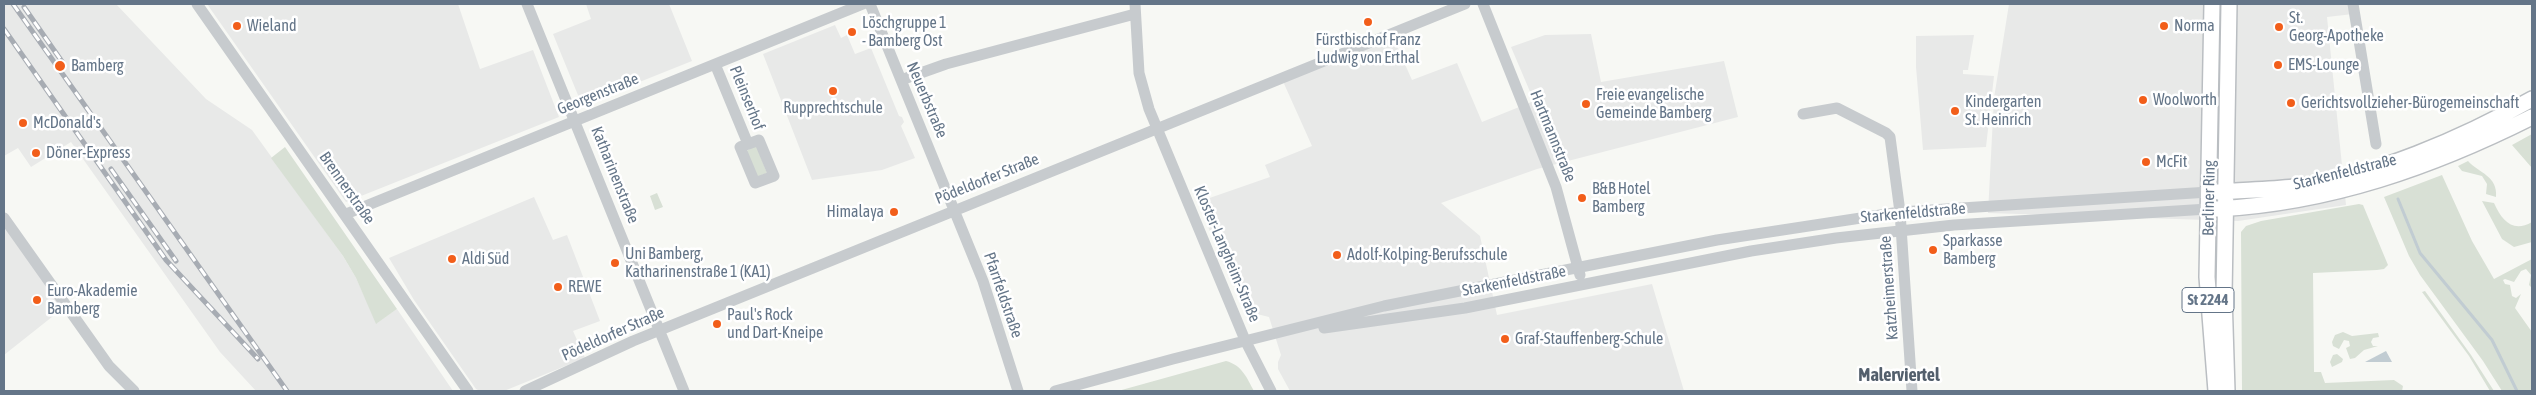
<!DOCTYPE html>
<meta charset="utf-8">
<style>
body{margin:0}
#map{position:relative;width:2536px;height:395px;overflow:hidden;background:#f7f8f4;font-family:"Asap Condensed",sans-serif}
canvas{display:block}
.frame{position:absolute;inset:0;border:5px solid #647588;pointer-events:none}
</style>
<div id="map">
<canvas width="2536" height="395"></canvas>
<div class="frame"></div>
</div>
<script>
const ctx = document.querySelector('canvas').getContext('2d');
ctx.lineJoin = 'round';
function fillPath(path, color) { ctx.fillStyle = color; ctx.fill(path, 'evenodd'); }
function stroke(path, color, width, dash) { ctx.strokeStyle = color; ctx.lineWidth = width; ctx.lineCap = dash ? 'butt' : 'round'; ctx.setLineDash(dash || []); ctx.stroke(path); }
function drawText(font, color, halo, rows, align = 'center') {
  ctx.font = font + ' "Asap Condensed",sans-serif'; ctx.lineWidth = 5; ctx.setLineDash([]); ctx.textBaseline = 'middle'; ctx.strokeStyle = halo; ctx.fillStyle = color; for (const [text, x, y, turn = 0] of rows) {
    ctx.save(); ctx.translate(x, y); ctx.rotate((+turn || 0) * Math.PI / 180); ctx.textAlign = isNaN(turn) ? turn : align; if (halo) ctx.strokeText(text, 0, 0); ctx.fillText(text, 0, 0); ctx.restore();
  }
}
fillPath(new Path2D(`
 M4,4H116L206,99L252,130L343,256L356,278L377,323L397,309L453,391H256L220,352L71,142L31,167L18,148L4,156Z
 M207,4H458L480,69L533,50L559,117L346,202Z
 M586,4H669L692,61L582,105L553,34L591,19Z
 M2009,4H2352L2353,14L2327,17L2346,205L2238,221L1988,213L1994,98Z
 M835,25L841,38L847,35L855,54L871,48L899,116L902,117L904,122L901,126L915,158L882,170L812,180L763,54Z
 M1390,31L1412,80L1457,63L1482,122L1534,101L1511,47L1545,35L1591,34L1601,82L1724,61L1738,117L1537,169L1441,203L1480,236L1497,315L1652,284L1684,391H1290L1278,369V362L1281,355L1269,317L1257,314L1252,310L1243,295L1235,277L1229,278L1198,202L1270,177L1265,165L1312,146L1281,77Z
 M1974,35L1968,70H1963V74L1994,76L1986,147L1923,150L1916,67V36Z
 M534,197L553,240L567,235L600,321L573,331L585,358L504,391H480L476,389L414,300L389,258Z
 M4,211L62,309L4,355Z`), '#e8e9e8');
fillPath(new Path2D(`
 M2532,134L2531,135L2532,168L2512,145Z
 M756,145L767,173L757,177L745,152Z
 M285,147L397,309L376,324L356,278L343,256L271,158Z
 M2468,161C2479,173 2498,176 2496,197L2486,194L2487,184L2482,176L2462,171L2458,166Z
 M2442,175L2472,241L2494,279L2532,259V288L2529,285L2531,275L2526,269L2521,271L2514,282L2505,279L2503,280L2505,284L2510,285L2512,296L2516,298L2521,294L2515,308L2532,332V391H2502L2483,361L2420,275L2409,256L2384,197Z
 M657,193L663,207L655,210L650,196Z
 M2482,201L2494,203C2502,221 2513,233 2532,222V242L2514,247L2502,239Z
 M2359,204L2363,205L2388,265L2384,269L2377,270L2313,273L2314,372H2321L2325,383L2394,380L2403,386L2402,391H2242L2241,232L2246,226L2261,221Z
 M2425,291L2471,355L2494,391H2490L2469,356L2422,292Z
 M2343,332L2352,336L2378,333L2379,337L2373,338L2371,342L2373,346H2378L2364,350L2355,358L2350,359L2346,348L2350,346L2349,341L2344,340L2339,349L2333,346L2332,342L2335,335Z
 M2337,354L2343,359L2342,362L2332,367L2330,362L2333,355Z
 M1226,361C1242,365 1247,378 1254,391H1118Z`), '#d8e0d5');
fillPath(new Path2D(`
 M2386,351L2392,362H2365Z`), '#c1ccd2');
stroke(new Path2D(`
 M2398,199L2420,253L2492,340L2517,391`), '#c1ccd2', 3);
const major = new Path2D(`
 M2212,4L2207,277L2216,391
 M2218,192C2243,190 2269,190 2294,187C2373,177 2463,138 2532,99
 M2217,209C2330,203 2432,167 2532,117
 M2227,391L2224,295L2229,4`);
stroke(major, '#babec2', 18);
stroke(new Path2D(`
 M197,4L468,391
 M527,4L684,391
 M870,4L983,281L1018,391
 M1135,4L1139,73L1149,109L1245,340L1271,391
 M1483,4L1556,187L1580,275
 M2353,4L2376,144
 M715,64L748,144
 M901,80L946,64L1135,14
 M1803,114L1837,108L1886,133L1890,137L1900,212L1912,391
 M759,140L774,176L755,183L740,147Z
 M346,214L863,4
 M4,218L109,366L134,391
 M1324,328L1465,308L1751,251L1836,238L1954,225L2208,209
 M525,391L633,341L1465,4
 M1055,391L1173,359L1384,306L1717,240L1900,212L2209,192`), '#c7cbce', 11);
stroke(major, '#fff', 15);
const rail = new Path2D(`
 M13,4L287,391
 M24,7L63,63
 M4,29L166,260L258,359
 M111,169L176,261`);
stroke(rail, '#a7acb3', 5);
stroke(rail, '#fff', 3, [9]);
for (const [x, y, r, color] of [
 [1368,22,5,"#f25e1a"],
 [237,26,5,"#f25e1a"],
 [2164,26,5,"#f25e1a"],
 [2279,27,5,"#f25e1a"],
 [852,32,5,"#f25e1a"],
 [2278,65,5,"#f25e1a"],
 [60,66,6,"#f25e1a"],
 [833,91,5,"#f25e1a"],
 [2143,100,5,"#f25e1a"],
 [2291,103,5,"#f25e1a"],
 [1586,104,5,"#f25e1a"],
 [1955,111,5,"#f25e1a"],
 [23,123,5,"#f25e1a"],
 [36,153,5,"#f25e1a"],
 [2146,162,5,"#f25e1a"],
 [1582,198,5,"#f25e1a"],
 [894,212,5,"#f25e1a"],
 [1933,250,5,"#f25e1a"],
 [1337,255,5,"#f25e1a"],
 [452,259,5,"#f25e1a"],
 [615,263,5,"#f25e1a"],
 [558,287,5,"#f25e1a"],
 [37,300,5,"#f25e1a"],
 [717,324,5,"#f25e1a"],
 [1505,339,5,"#f25e1a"]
]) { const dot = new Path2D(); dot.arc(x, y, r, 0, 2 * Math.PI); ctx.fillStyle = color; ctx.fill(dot); stroke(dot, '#fff', 2); }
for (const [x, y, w] of [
 [2208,300,52]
]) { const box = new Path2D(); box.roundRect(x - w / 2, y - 12.5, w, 25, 4); ctx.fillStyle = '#fff'; ctx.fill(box); stroke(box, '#647588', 1); }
drawText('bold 15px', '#647588', null, [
 ["St 2244",2208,300]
]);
drawText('16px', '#647588', '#fff', [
 ["St.",2289,18],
 ["Georg-Apotheke",2289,36],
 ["Löschgruppe 1",862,23],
 ["- Bamberg Ost",862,41],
 ["Wieland",247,26],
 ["Norma",2174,26],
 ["Fürstbischof Franz",1368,40,"center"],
 ["Ludwig von Erthal",1368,58,"center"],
 ["EMS-Lounge",2288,65],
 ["Bamberg",71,66],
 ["Freie evangelische",1596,95],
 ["Gemeinde Bamberg",1596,113],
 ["Woolworth",2153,100],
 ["Kindergarten",1965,102],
 ["St. Heinrich",1965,120],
 ["Gerichtsvollzieher-Bürogemeinschaft",2301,103],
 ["Rupprechtschule",833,108,"center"],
 ["McDonald's",33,123],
 ["Döner-Express",46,153],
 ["McFit",2156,162],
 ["B&B Hotel",1592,189],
 ["Bamberg",1592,207],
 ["Himalaya",884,212,"right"],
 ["Sparkasse",1943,241],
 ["Bamberg",1943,259],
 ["Uni Bamberg,",625,254],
 ["Katharinenstraße 1 (KA1)",625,272],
 ["Adolf-Kolping-Berufsschule",1347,255],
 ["Aldi Süd",462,259],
 ["REWE",568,287],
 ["Euro-Akademie",47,291],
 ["Bamberg",47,309],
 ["Paul's Rock",727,315],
 ["und Dart-Kneipe",727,333],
 ["Graf-Stauffenberg-Schule",1515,339]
], 'left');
drawText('16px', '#647588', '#fff', [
 ["Georgenstraße",598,94,-22],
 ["Pleinserhof",747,98,68],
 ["Neuerbstraße",927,100,67],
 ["Hartmannstraße",1553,136,68],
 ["Starkenfeldstraße",2345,172,-14],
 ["Katharinenstraße",615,175,68],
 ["Pödeldorfer Straße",987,179,-22],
 ["Brennerstraße",347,188,55],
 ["Berliner Ring",2209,198,-89],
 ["Starkenfeldstraße",1913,213,-5],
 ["Kloster-Langheim-Straße",1227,254,67],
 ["Starkenfeldstraße",1514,281,-11],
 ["Katzheimerstraße",1889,288,-94],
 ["Pfarrfeldstraße",1003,295,71],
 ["Pödeldorfer Straße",613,334,-24]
]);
drawText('bold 18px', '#535f6c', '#fff', [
 ["Malerviertel",1899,375]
]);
</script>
